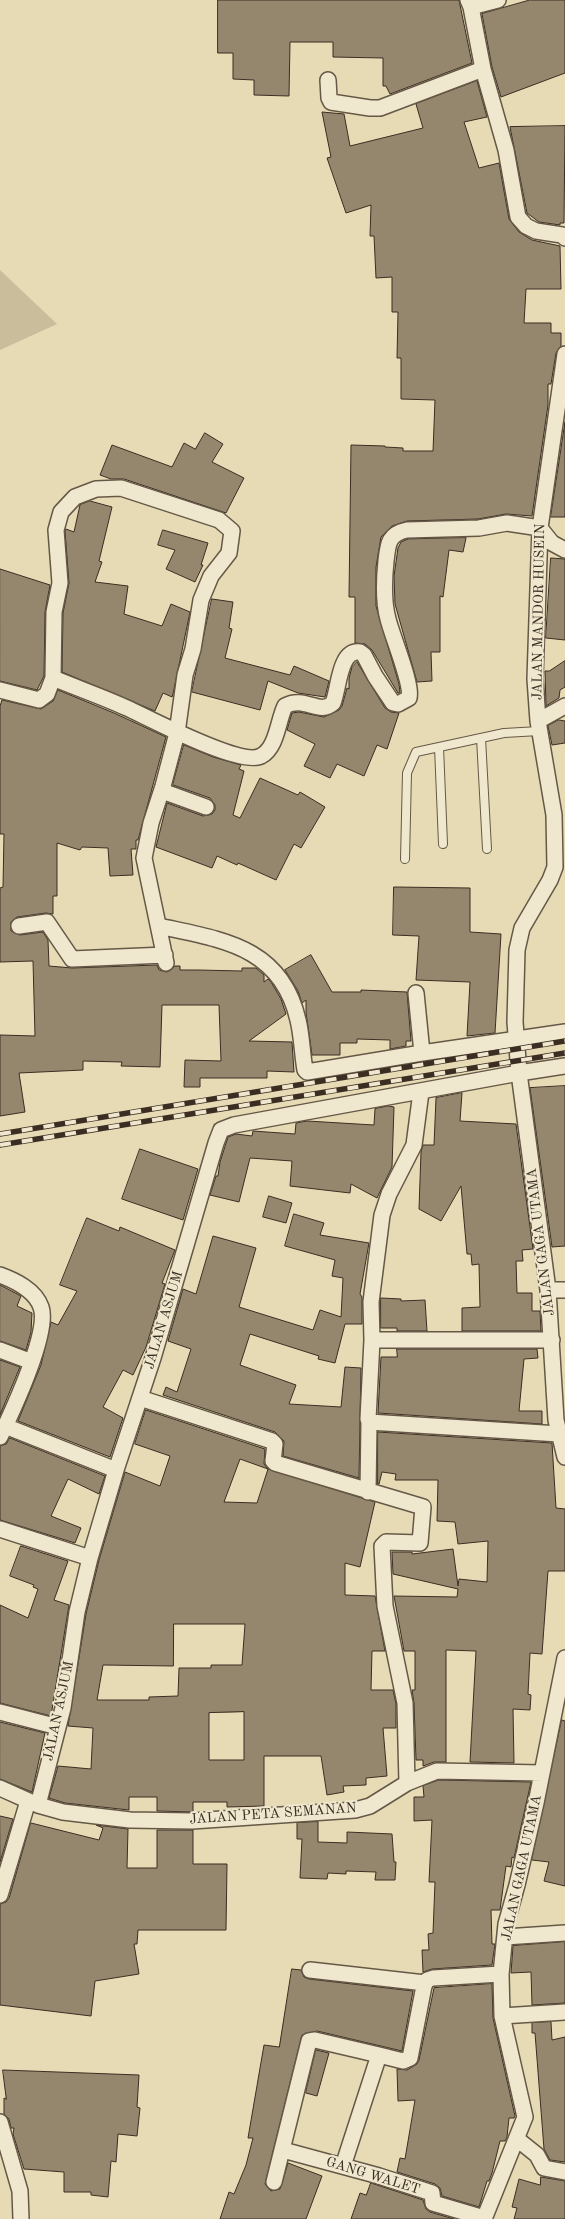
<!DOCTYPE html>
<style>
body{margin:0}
canvas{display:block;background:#e6dbb4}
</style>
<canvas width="565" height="2219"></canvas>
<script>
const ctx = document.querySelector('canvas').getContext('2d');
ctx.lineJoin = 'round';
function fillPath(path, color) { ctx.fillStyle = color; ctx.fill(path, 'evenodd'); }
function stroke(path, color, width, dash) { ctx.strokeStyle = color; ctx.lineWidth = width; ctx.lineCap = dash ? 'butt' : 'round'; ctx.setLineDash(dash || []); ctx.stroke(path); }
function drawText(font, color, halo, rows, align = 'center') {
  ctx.font = font + ' "Old Standard TT",serif'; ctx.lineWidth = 4; ctx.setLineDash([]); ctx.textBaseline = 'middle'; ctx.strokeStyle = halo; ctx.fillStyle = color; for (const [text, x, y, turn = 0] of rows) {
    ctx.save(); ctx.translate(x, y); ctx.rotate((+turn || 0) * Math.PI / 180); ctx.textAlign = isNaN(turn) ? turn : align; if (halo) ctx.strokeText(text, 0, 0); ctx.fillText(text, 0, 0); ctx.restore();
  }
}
fillPath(new Path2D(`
 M0,270L57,324L0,350Z`), '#c9bd9b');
const building = new Path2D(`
 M218,0H459L472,63L390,94L386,86H383V58L333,57V42H290L289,96L254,95V80L233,79V53H218Z
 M530,0H565V73L501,97L492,67L482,14Z
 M477,81L487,117L464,122L479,168L499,163L509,219L519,232L532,240L560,246L561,289H526L524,323H551V333H561V346L556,353L551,384H548V405L532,516L506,514L478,519L407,521L392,526L381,537L376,567V606L399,684L400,692L398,693L372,650L365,644L355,643V597H349L351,445L385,446V447L403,448V451H433L435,400L401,399V358H397L398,312H392V277L376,278L374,236H370L371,205L346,213L327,158L331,157L322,112L344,114L350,146L423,128L416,104Z
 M565,126L564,223H560V225L539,222L527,213L510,127Z
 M565,422V517H551Z
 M205,433L223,444L212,462L244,478L226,513L124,479H111L100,475L112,445L172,467L184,443L195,449Z
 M90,501L112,507L99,561L102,562L95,582L128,586L124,614L162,626L171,604L190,612L173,694L172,697L163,693L155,711L62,672L63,613L69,583L65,531L66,529L74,532L80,505Z
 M163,530L208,543L201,565H203L195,582L166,569L175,550L158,545Z
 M466,538L463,552L449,550L443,597L440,596V652H431L432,681L417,682L395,604L394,576L398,548L401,542L408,539Z
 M551,558L565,559V640L546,638Z
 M0,569L50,585L45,612L44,676L37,690L0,681Z
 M212,599L233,602L229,628L232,629L225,658L290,675L294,666L329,681L325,697L298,693L268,681L260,710L192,692Z
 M565,661V687L560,690L559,698L546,706L545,671H549Z
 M357,662L385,708L391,712L399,713L387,749L377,745L364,776L337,764L330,778L304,766L315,744L287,730L292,713L299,712L324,717L339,710L342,706L347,688L349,689V678L352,667Z
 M58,690L114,713L166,737L138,840H136V849H131L133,875L110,876L108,848L82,847L80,850L57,843V896H53V914L46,913L17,917L11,922V931L20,935L43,932L48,940L49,966L72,968L157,965L159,970L167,972L175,966H180V970H198L242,971V968H256L264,975V982L268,979L271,982L281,999L286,1014L249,1041L292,1042L294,1072L267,1071V1078H200V1087H184L185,1060L221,1061L219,1005H162L160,1067L121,1066L122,1062L83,1061V1070L19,1073L25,1112L0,1116V1035L35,1036L33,961L0,962V888L3,887L4,834H0V706L2,700L41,709L53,701Z
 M559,720L565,721V743L552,745L548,726Z
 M184,745L213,757L241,765L239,769L244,771L233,815L240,818L260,778L298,795L300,792L325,807L301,848L294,844L276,880L238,863L237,865L217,856L212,868L156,847L167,803L203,816L212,814L215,810V805L210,798L173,785Z
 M394,887L470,888V932L501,934L495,1033L467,1036L470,982L416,980L419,936L393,935Z
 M311,955L332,992H361V990L407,992L411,1041H406V1046L390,1049V1040L357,1039V1043H340V1055H312L306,1013V1000L302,1003L298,991L285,970Z
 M565,1086V1246L552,1247L530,1088Z
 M462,1093L460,1121L516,1124L533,1249L522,1250L523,1261H516L517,1293H532V1311H540L541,1331H462V1308L480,1307L479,1264L472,1265L471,1254H467L461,1186L441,1221L419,1209L421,1152L423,1145H434L436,1098Z
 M388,1106L394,1107L392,1167L377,1198L351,1184L350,1193L290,1186L292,1161L250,1158L239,1202L210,1195L216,1176H218L220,1162L228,1137L236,1134L252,1136L253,1131L295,1134L296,1123L307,1121L374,1125L375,1109Z
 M140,1149L198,1169L183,1220L122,1199Z
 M269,1196L292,1203L286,1223L263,1217Z
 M294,1214L324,1223L320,1235L369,1243L360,1294L362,1297V1324H345L335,1363L318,1359L319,1356L250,1334L240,1365L296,1385L289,1404L341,1407L345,1367L361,1368L359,1478L283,1456L284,1441L275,1432L163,1395L166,1387L177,1392L191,1349L168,1341L183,1289L196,1294L213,1236L256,1248L239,1307L313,1330L320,1310L341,1317L343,1278L332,1276L335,1260L285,1246Z
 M87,1218L119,1231L120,1227L175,1250L162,1283L165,1284L146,1347L133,1375L123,1370L103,1407L123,1418L110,1457L18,1421L41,1365L51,1322L58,1325L77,1291L60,1285Z
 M0,1285L21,1296L17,1306L32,1313L31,1332L26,1350L0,1341Z
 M381,1298L401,1299V1301L425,1300L427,1331H397V1328H381Z
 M397,1349H537L538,1358L524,1359L519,1411H542V1424L378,1413L381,1357H397Z
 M0,1360L20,1367L0,1415Z
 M146,1410L265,1449L264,1464L268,1469L240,1459L224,1502L257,1503L268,1469L375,1502L360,1567L345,1563V1595L375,1596L385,1651H372L371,1690H393L396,1704V1728H383L387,1776L366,1778V1785L343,1786L344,1792L327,1795L321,1756H264V1806L227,1807V1802H193V1812L157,1811V1797H129V1810L65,1803L49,1798L58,1766L91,1769L93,1728L68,1726L86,1614L99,1560L125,1472L160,1486L170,1456L135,1444ZM174,1624H245L242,1665H211V1668H179L178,1696L149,1697V1700H97L103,1665L173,1666ZM244,1712V1760H209V1713Z
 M378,1432L552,1443L556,1508L565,1509V1571H548L542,1654L530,1653L528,1694L531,1695L530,1710L513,1709L514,1763L470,1762L476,1651L446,1650V1762H434L423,1766V1760H416L414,1703L412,1690H415V1651H404L394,1596L457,1597L458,1589L393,1574L392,1552H412V1554L453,1549L458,1586L459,1579L487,1582L488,1541L458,1544L455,1522L437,1521L438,1480H395L396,1474L382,1472L379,1484H378Z
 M10,1438L105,1476L99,1494L68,1479L51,1516L81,1528L75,1543L0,1520V1446L6,1444Z
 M21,1546L68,1561L54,1600L69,1605L51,1716L0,1703V1605L28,1618L38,1589L33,1587L34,1585L10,1576Z
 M562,1720L565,1721V1886L544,1881L549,1862L532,1860Z
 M0,1722L45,1733L32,1792L0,1779Z
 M439,1780L531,1782L514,1858L512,1857L511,1867L506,1866L500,1910H491L492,1944H495L492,1965L432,1969L423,1972L422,1950H429L428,1934L433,1933L435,1882H429L432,1820L414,1821V1797H424L423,1786Z
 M0,1816L13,1819L0,1862Z
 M318,1822V1842L347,1843V1832L392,1834L394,1862H396L395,1880H375L376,1872L346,1871V1874L328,1873L327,1879L300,1878L302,1839H297V1823Z
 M31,1823L99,1840L103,1828L96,1825L128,1829L127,1868H157V1830H193V1864H227L226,1930H138L137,1944H134L139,1974L95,1981L91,2016L0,2005V1904L6,1902L9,1898Z
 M565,1942V2003L532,2005L531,1972L511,1973L513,1946Z
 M292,1969L301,1970L304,1977L309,1979L413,1991L402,2051L317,2031L302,2035L265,2184L271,2191L280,2189L288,2163L322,2176L306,2219H220L229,2192L234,2194L246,2165L253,2138H248L264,2045L279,2047Z
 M492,1984L493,2018L515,2116L514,2118H509L507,2137L505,2141H500L492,2173L489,2181H487L479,2207L442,2196L440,2188L435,2184L397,2172L400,2158L405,2159L415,2100L398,2101L397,2069L407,2070L417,2064L419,2060L434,1988Z
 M551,2022L552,2040L565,2037V2162L550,2160L544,2149L535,2033H532V2023Z
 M316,2050L329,2053L317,2096L306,2093Z
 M3,2070L139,2075L137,2107L140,2108L137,2136L118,2134L116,2162L111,2161L108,2197L91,2195V2192H64V2172L24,2169L13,2134L14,2128H11L9,2119L4,2114V2098L6,2099Z
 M541,2177L565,2181V2219H514L517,2208L512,2207L519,2179L540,2185Z
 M371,2183L423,2200L426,2209L430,2212L454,2219H351L360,2193L366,2195Z`);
fillPath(building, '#94876e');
stroke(building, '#3c2d23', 1);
const service = new Path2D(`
 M481,738L487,849
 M439,747L443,844
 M405,859L407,773L416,752L504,733L539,731`);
const minor = new Path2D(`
 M468,0L471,7L498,0
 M471,7L483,69L506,150L518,217L526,226L536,231L562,235L565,238
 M328,80L329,98L331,102L370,108H380L483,69
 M53,678C77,688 103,697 127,708C149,718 241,767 261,756C277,748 278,720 285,706C305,695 319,716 333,703C339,689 339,649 360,652L364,655L375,676L393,703L398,704L409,698C413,685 392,636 388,619C383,601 384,580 386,561C388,544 388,534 407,530L479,528L507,523L540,528L552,543L565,550
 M0,690L39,700L47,694L53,678L54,612L60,583L56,530L61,512L75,497L96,489L121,488L219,520L232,531L229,553L211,576L201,600L193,649L185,675L177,733L163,786L151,823L144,858L166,963
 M538,721L565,706
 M162,791L206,807
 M19,926L47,922L72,959L165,955
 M159,926C222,940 281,946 298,1020C302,1036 302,1053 305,1070L307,1072L422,1053
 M416,993L422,1053L565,1032
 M565,1066L519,1073L548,1290L556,1420L565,1457
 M0,1275C16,1281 35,1290 41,1307C50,1331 12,1412 0,1437
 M548,1290H565
 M372,1340L371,1302L382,1215L389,1194L414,1145L421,1092
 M552,1340H372L368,1419L369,1422L559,1434
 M0,1350L32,1362
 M140,1398L272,1441L275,1444L273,1461L275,1463L423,1507L420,1543L386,1542L382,1546L385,1606L405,1703L407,1783
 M5,1426L116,1470
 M368,1492L369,1422
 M0,1529L90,1558
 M0,1712L58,1727
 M0,1788L38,1805L63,1812L130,1820L192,1821L355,1810L370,1806L407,1783L437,1771L542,1773
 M38,1805L63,1708L77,1612L90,1558L116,1470L153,1358L216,1143L221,1130L234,1125L519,1073L515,1022L517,950L522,928L550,880L555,867L554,815L538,721L535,679L540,528L565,354
 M0,1895L28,1801
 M505,1937L565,1933
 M310,1970L425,1983
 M502,2016L565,2012
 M0,2122L20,2191L21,2219
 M517,2139L537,2155L544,2168L565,2172
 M283,2150L379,2176L432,2193L433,2203L484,2218
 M343,2166L379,2055L403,2061L410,2058L424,1986L427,1980L433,1978L501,1974
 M274,2182L309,2041L315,2040L379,2055
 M484,2219L525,2117L502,2016L501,1974L506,1924L517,1885L536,1803L565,1658`);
stroke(service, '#665847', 10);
stroke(minor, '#665847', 18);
stroke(service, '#efe8ce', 8);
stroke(minor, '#efe8ce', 15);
const rail = new Path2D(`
 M0,1134L565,1041
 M0,1145L565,1053`);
stroke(rail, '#3c2d23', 5.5);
stroke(rail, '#efe8ce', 4, [11]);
drawText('14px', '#3c2d23', '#efe8ce', [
 ["JALAN MANDOR HUSEIN",539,612,-89],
 ["JALAN GAGA UTAMA",541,1242,-97],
 ["JALAN ASJUM",164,1320,-73],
 ["JALAN ASJUM",59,1711,-78],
 ["JALAN PETA SEMANAN",273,1814,-4],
 ["JALAN GAGA UTAMA",522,1868,-78],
 ["GANG WALET",373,2176,17]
]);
</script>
